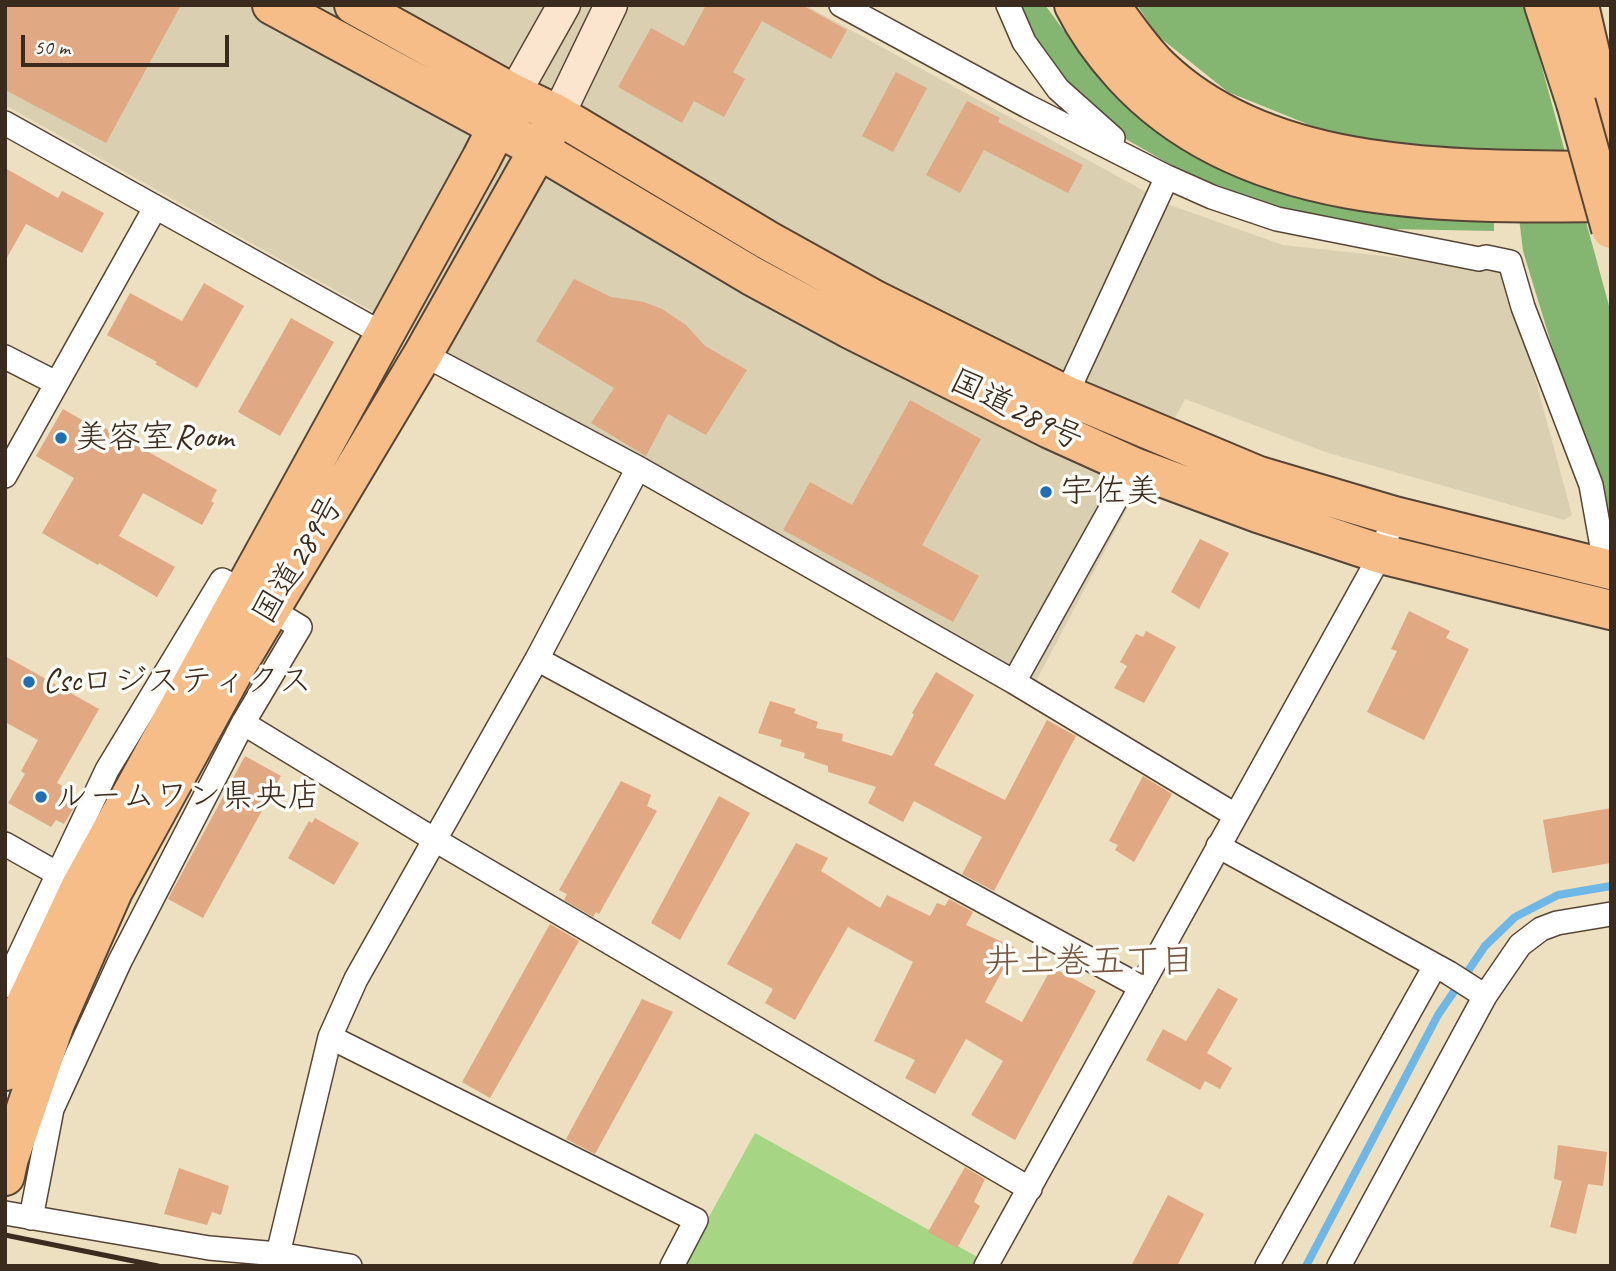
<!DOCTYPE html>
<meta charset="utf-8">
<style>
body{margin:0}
#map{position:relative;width:1616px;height:1271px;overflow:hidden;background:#ede0c0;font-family:Caveat,sans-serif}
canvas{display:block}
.frame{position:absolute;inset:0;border:7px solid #3b2a1e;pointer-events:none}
.scale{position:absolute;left:21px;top:35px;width:208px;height:32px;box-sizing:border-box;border:4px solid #3b2a1e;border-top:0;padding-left:9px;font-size:21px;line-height:24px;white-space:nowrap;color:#3b2a1e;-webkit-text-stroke:5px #fdfcf7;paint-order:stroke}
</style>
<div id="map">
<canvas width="1616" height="1271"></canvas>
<div class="frame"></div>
<div class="scale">50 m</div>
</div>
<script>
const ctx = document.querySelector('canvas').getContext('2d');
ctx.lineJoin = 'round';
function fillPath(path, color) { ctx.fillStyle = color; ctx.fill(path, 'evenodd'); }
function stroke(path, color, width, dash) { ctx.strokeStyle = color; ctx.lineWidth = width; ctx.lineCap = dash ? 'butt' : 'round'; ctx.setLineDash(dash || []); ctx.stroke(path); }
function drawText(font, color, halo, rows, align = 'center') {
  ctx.font = font + ' Caveat,"Klee One",sans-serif'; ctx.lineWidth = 7; ctx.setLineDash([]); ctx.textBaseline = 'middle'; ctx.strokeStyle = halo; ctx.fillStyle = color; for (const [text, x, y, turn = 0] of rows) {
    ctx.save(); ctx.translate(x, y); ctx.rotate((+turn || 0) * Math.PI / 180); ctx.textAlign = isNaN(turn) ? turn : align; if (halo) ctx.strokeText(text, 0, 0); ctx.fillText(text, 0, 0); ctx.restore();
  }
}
fillPath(new Path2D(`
 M5,5H805L1170,205L1283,245L1412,259L1494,254L1505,266L1572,515L1564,520L1328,453L1185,399L1035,683L5,105Z`), '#dad0b1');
fillPath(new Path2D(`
 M755,1133L981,1259L977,1266H682Z`), '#a6d583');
fillPath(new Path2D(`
 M1021,5H1045L1076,47L1133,112L1215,158L1389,212L1494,222V231L1389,229L1286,212L1208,186L1117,134L1041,52Z
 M1137,5H1525L1565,152L1409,147L1327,132L1228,92L1158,36Z
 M1519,218H1585L1611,313V521L1605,520L1523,251Z`), '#84b671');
stroke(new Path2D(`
 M1306,1266L1438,1015L1485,946L1515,917L1558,895L1611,886`), '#6fb7e7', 8);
fillPath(new Path2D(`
 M5,5H181L106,143L5,90Z
 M706,5H802L847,30L831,59L762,21L733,72L745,79L724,117L694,101L682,123L618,87L651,28L684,46Z
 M896,72L927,88L893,152L862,136Z
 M967,101L1000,118L998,122L1083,165L1068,193L984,150L960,193L926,175Z
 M5,168L58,198L62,191L104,213L82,253L26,224L5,261Z
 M574,279L611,297L644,302L662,309L686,325L705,346L747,370L706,435L668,414L646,456L591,423L614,388L536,341Z
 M204,283L244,306L197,388L155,364L157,362L107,335L130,293L182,321Z
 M291,318L334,342L280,436L238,412Z
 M910,400L981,439L922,545L979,576L953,622L783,530L810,482L852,505Z
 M63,409L103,432L105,428L217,490L211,501L214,503L202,525L143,493L119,536L175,567L157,597L99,563L98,565L42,533L74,478L36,456Z
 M1200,539L1229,553L1199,609L1171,592Z
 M1409,611L1450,631L1446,638L1469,649L1424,740L1367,712L1397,651L1391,649Z
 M1146,631L1176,647L1144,703L1114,688L1127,666L1120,662L1136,634L1143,637Z
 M5,656L99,709L57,783L74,793L68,802L75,806L64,824L56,820L51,827L8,803L25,774L21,771L38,740L5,722Z
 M936,672L974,695L934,765L1005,800L1047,720L1076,736L994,891L962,874L982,837L914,801L903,822L868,803L876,787L828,772V766L804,758L805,753L780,746L782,740L758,733L770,701L796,709L794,713L818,722L816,728L843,734L842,741L892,756L914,715L912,713Z
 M245,756L281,776L203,918L168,899Z
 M1143,776L1172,794L1134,862L1115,850L1118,845L1109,841Z
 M621,781L651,795L647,806L657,811L599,914L596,912L593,917L564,900L567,894L559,890Z
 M719,796L750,813L680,940L651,923Z
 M1611,808V863L1552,873L1543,820Z
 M315,818L359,843L334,885L288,858L309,821L312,823Z
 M796,843L828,858L821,871L880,908L887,895L930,916L937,903L945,906L949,899L973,912L966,925L1015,948L985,1002L1022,1022L1052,967L1096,991L1015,1140L971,1115L1003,1061L966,1039L935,1094L905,1078L915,1060L874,1041L913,962L848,927L795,1020L765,1003L773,989L727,964Z
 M550,924L579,941L490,1098L462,1082Z
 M1218,988L1238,999L1207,1053L1232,1068L1220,1089L1205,1081L1200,1090L1146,1060L1163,1029L1186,1041Z
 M642,999L673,1012L595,1154L566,1139Z
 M1558,1145L1607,1152L1603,1186L1588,1184L1576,1234L1550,1227L1562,1181L1554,1179Z
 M965,1167L985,1179L974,1202L980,1206L957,1248L928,1232Z
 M179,1168L229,1186L221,1215L212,1212L207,1225L164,1214Z
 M1168,1195L1204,1214L1177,1266H1131Z`), '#e0a883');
const street = new Path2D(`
 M841,5L1027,106L1167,177L1212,197L1277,219L1479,259L1486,257L1510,262L1523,307L1591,485L1606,569
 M1008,5L1024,42L1058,89L1113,138
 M5,123L383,334
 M423,354L638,468L1014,682L1235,815
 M5,357L56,383
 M1066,395L1167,177
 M5,476L155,208
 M537,659L1141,987
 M1014,682L1134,467
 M243,723L435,840L1030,1189
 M5,844L58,874
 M1218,846L1449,973L1485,996
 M5,986L107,770L222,580L243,591
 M330,1037L696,1220L672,1266
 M5,1213L209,1248L278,1254L350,1266
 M31,1218L52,1109L120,961L243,723L300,627L270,609
 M278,1254L330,1037L356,979L537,659L638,468
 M986,1266L1381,554L1394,516
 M1267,1266L1435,966
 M1339,1266L1485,996L1520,945L1541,929L1557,923L1611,914`);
const secondary = new Path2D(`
 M514,94L564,5
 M558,115L611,5`);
const highway = new Path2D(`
 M272,5L538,149L752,276L852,330L1050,429L1134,467L1258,513L1381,554L1611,610
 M354,5L514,94L558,115L767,240L875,300L1066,395L1259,476L1394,516L1611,570
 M1074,5C1087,31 1104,54 1123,75C1244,208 1445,204 1611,202
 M1110,5C1126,27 1141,50 1160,68C1274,177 1464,169 1611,171
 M1544,5L1576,103
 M1579,5L1611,143
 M5,1071L25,1005L80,888L481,159L508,106
 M5,1176L9,1158L55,1023L113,891L237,665L423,354L550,129`);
stroke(street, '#564536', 26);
stroke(secondary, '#564536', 35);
stroke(highway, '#564536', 42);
stroke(street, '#fff', 23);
stroke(secondary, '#fce5cf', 32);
stroke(highway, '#f7bd88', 38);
stroke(new Path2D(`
 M5,1235L158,1266`), '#3b2a1e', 5);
const highwayBridge = new Path2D(`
 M1576,103L1611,229`);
stroke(highwayBridge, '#564536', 42, []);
stroke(highwayBridge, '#f7bd88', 38);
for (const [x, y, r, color] of [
 [61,438,7,"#1f6fb2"],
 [1046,492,7,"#1f6fb2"],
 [29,682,7,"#1f6fb2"],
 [41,797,7,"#1f6fb2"]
]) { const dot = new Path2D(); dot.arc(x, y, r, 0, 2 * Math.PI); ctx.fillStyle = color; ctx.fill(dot); stroke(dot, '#fdfcf7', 2.5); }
drawText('33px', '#3b2a1e', '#fdfcf7', [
 ["国道289号",1016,411,26],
 ["国道289号",299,560,-59]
]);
drawText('33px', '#3b2a1e', '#fdfcf7', [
 ["美容室Room",75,438],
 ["宇佐美",1060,492],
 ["Cscロジスティクス",43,682],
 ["ルームワン県央店",55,797]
], 'left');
drawText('35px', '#755641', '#fdfcf7', [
 ["井土巻五丁目",1090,963]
]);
</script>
